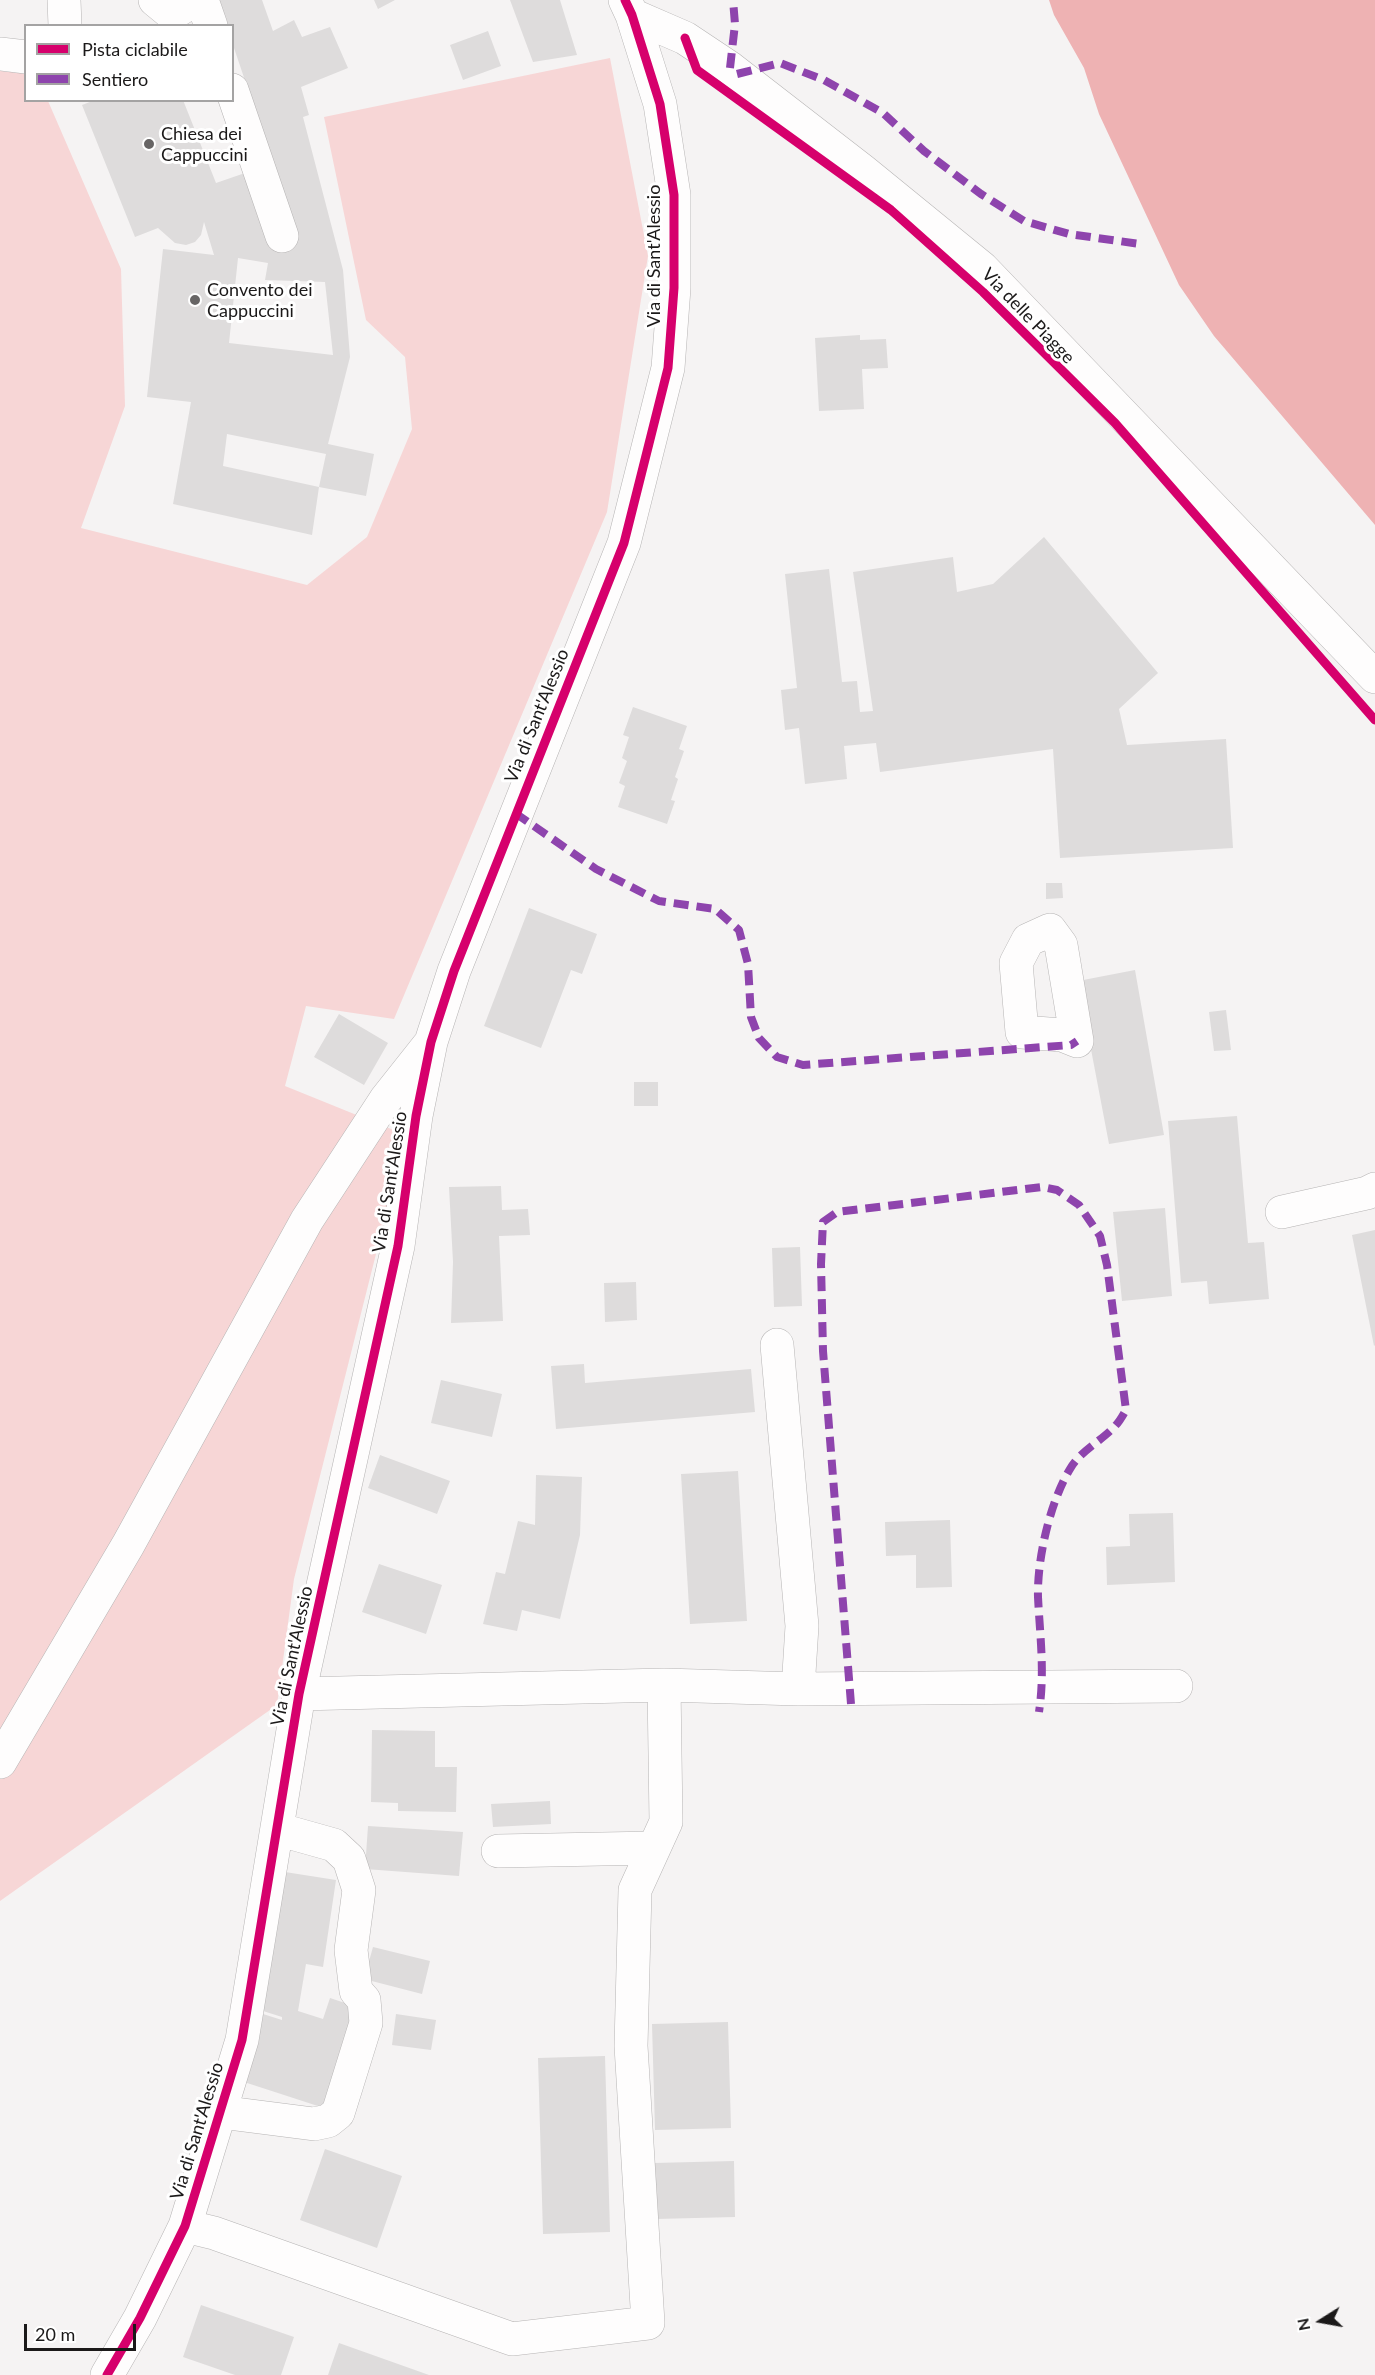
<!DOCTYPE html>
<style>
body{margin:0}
#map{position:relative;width:1375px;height:2375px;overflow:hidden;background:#f5f3f3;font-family:Lato,sans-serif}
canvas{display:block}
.legend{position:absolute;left:24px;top:24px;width:210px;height:78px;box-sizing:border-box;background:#fff;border:2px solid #a4a3a3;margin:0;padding:8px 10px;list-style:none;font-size:18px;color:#1b1919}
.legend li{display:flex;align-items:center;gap:12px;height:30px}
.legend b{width:30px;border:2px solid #a4a3a3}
.north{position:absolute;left:1291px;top:2291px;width:60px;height:60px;-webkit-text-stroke:4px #fff;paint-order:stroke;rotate:259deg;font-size:16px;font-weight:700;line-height:24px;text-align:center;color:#1b1919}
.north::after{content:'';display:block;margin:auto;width:21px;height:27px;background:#1b1919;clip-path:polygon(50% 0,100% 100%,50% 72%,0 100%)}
.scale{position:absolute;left:24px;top:2324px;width:112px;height:27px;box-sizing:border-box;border:3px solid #1b1919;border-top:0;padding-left:8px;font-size:18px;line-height:21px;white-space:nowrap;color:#1b1919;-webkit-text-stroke:4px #fff;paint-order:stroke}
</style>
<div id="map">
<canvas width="1375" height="2375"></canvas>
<ul class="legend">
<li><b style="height:8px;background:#d6006c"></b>Pista ciclabile</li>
<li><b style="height:8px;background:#8e44ad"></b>Sentiero</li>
</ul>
<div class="north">N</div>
<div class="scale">20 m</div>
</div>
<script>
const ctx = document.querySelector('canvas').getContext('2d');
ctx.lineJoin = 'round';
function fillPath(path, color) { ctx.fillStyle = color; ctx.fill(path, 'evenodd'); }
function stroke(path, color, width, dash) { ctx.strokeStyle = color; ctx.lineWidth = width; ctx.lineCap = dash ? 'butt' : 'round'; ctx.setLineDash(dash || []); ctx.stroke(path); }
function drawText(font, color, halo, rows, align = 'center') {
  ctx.font = font + ' Lato,sans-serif'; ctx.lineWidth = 6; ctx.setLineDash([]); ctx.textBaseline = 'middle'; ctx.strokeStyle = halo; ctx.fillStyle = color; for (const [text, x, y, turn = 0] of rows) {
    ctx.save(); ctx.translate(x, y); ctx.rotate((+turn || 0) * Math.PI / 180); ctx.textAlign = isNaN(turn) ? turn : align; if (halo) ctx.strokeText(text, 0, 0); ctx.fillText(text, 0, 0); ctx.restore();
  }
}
fillPath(new Path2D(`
 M610,58L648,256L607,512L394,1019L306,1006L285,1086L406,1135L294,1579L277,1705L0,1901V71L25,73L26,100L48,101L121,269L125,406L81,528L307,585L367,537L412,429L405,357L366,320L324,117Z`), '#f7d6d6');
fillPath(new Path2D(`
 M1049,0H1375V525L1214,336L1179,285L1099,114L1084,68L1054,15Z`), '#eeb2b3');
fillPath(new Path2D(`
 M218,0H262L273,31L294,20L302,37L330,27L348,68L301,87L309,115L303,117L343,270L350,357L328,444L374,454L366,496L319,487L326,454L227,434L223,466L319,487L312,535L173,504L191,402L147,397L163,249L214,255L204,222L201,235L195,242L186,245L175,243L158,228L135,237L82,105L95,100H183L216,183L245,173L261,128L232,42V26H227ZM238,258L268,263L265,280L325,282L333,355L229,343Z
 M374,0H395L378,9Z
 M510,0H560L577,55L533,62Z
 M488,31L501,66L463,80L450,45Z
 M860,335V340L886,339L888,368L862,369L864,409L819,411L815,338Z
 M1044,537L1158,673L1119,709L1127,745L1226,739L1233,848L1060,858L1053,749L880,772L876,743L844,746L847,779L805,784L799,728L785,730L781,690L797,688L785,574L829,569L842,682L857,681L860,712L873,711L853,572L953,557L957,592L993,584Z
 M633,707L687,726L679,749L684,751L675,777L678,779L671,800L675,801L667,824L618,807L625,786L619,783L627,761L622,758L629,737L623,735Z
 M1046,883H1062L1063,898L1046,899Z
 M529,908L597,934L582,974L571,970L541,1048L484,1026Z
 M1135,970L1164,1135L1109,1144L1078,981Z
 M1226,1010L1231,1050L1214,1051L1209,1012Z
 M339,1014L388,1043L364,1085L314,1057Z
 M634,1082H658V1106H634Z
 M1237,1116L1248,1243L1264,1242L1269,1299L1209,1304L1207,1281L1181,1283L1168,1121Z
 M501,1186L502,1210L528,1209L530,1235L499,1236L503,1321L451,1323L453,1262L449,1187Z
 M1165,1208L1172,1296L1122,1301L1113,1212Z
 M1375,1230V1345L1374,1346L1352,1235Z
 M800,1247L802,1306L774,1307L772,1248Z
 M636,1282L637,1320L605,1322L604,1283Z
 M584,1364L585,1383L751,1369L755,1412L556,1429L551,1366Z
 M441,1380L502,1394L492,1437L431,1423Z
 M380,1455L450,1481L437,1514L368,1488Z
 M738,1471L747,1621L690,1624L681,1474Z
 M536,1475L582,1477L580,1535L560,1619L522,1610L517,1631L483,1624L496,1572L505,1574L518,1521L535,1525Z
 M1173,1513L1175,1582L1107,1585L1106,1547L1130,1546L1129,1514Z
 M950,1520L952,1587L916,1588V1555L886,1556L885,1522Z
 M379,1564L442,1585L426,1634L362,1612Z
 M372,1730L435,1731V1767H457L456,1812L398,1811V1803L371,1802Z
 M550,1801L551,1824L493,1827L491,1804Z
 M368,1826L463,1832L459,1876L365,1869Z
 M285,1872L336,1880L323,1967L306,1964L298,2011L323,2019L330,1998L357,2007L324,2108L241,2081L263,2014L282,2020V2017L263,2011Z
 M373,1947L430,1961L422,1994L364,1979Z
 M396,2014L436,2020L431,2050L392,2045Z
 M728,2022L731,2128L655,2130L652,2024Z
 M605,2056L610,2232L543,2234L538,2058Z
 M325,2149L402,2176L377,2248L300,2220Z
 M734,2161L735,2217L656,2219L654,2163Z
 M201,2305L294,2337L281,2375H235L183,2357Z
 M339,2343L429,2375H328Z`), '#dedcdc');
const minor = new Path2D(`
 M64,0L65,26
 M155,0L172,14L194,0
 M202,0L211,26
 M632,15L685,38L730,68L863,171L982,268L1375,677
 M0,54L26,57
 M232,90L282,236
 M1050,930L1061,945L1077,1041L1062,1035L1022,1032L1016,963L1028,940Z
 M1282,1212L1367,1193L1375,1189
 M777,1345L802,1626L798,1689
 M299,1694L664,1685L798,1689L1176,1686
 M0,1762L128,1545L307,1220L386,1099L428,1046
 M498,1851L654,1848
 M220,2112L314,2124L328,2121L338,2113L366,2023L364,2000L356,1991L351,1950L359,1890L349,1859L334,1845L277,1829
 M185,2226L214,2233L512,2339L648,2323L631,2046L635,1890L666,1822L664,1685
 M107,2375L140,2318L185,2226L242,2040L299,1694L398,1246L416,1116L431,1042L454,971L624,543L668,368L674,288V195L660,104L632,15L625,0`);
stroke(minor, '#b6b4b4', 34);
stroke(minor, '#fefdfd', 33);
stroke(new Path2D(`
 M730,68L735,24L733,0
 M737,74L780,63L824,80L883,113L924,151L981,194L1024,221L1069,234L1140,244
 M515,813L596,869L659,901L715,909L739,930L748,964L751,1017L759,1038L777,1057L803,1065L1071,1045L1077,1041
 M851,1704L823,1351L821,1264L823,1222L837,1212L1042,1187L1057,1190L1079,1205L1100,1236L1107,1265L1126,1410C1123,1415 1120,1421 1116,1425C1102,1441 1081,1450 1070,1469C1050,1502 1037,1559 1038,1597C1040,1637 1045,1672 1039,1712`), '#8e44ad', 8, [15, 8]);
stroke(new Path2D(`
 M685,38L697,70L891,210L983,292L1115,423L1375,720
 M107,2375L140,2318L185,2226L242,2040L299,1694L398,1246L416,1116L431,1042L454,971L624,543L668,368L674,288V195L660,104L632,15L625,0`), '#d6006c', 9);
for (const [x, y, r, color] of [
 [149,144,6,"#676565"],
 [195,300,6,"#676565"]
]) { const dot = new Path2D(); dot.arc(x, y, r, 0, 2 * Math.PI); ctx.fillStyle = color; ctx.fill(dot); stroke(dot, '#fff', 2); }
drawText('18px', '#1b1919', '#fff', [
 ["Chiesa dei",161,134],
 ["Cappuccini",161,155],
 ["Convento dei",207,290],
 ["Cappuccini",207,311]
], 'left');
drawText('18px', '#1b1919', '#fff', [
 ["Via di Sant'Alessio",654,256,-90],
 ["Via delle Piagge",1028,316,46],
 ["Via di Sant'Alessio",537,716,-68],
 ["Via di Sant'Alessio",390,1182,-81],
 ["Via di Sant'Alessio",292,1656,-78],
 ["Via di Sant'Alessio",197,2131,-73]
]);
</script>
